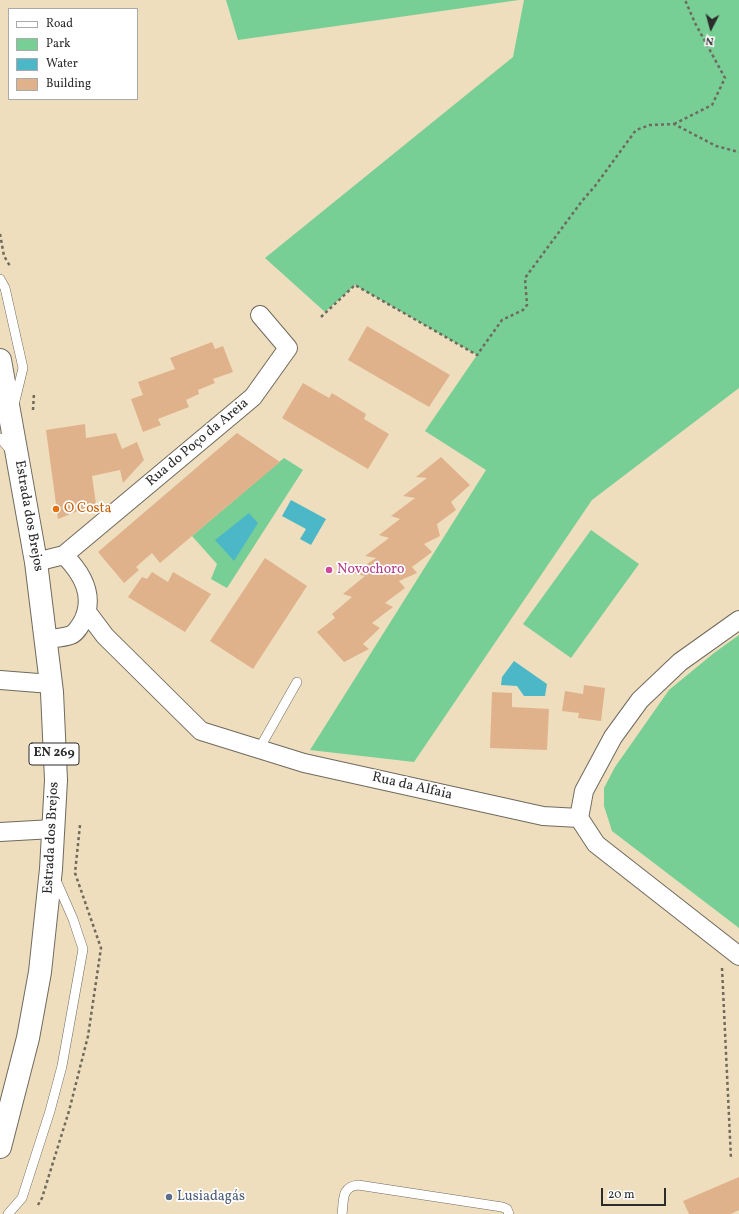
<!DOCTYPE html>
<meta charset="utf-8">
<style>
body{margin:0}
#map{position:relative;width:739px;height:1214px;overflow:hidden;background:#eedebd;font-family:Vollkorn,serif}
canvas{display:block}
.legend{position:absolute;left:8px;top:8px;width:130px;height:92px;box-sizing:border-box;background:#fff;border:1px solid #aaa;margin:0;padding:5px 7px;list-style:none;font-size:12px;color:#2b2b2b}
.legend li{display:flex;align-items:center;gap:8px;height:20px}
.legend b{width:20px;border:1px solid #aaa}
.north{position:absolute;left:691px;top:8px;width:40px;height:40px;-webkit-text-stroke:3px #fff;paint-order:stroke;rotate:186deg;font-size:11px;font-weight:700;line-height:16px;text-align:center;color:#2b2b2b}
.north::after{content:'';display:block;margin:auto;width:14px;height:18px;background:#2b2b2b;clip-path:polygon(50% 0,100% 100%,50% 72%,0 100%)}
.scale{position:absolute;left:601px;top:1188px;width:65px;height:18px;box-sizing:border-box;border:2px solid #2b2b2b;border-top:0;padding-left:5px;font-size:12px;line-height:14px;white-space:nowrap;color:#2b2b2b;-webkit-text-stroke:3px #fff;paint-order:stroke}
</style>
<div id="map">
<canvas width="739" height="1214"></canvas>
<ul class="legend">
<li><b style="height:5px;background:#fff"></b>Road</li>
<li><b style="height:11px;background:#77cf95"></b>Park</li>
<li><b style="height:11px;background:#4cb8c7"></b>Water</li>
<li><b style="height:11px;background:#e0b28c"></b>Building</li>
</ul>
<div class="north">N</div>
<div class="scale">20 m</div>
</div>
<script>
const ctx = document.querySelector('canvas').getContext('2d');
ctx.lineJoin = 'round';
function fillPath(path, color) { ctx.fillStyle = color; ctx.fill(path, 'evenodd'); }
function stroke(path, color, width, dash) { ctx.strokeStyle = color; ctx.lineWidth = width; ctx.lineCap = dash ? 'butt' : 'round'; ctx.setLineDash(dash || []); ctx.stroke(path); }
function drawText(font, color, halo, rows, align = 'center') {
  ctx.font = font + ' Vollkorn,serif'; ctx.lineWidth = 3.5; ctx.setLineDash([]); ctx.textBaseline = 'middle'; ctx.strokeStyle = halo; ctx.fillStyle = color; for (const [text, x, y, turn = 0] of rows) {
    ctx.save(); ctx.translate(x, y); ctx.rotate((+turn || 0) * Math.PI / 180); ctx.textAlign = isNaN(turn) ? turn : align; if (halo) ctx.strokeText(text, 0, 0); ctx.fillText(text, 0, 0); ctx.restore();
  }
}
fillPath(new Path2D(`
 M226,0H519L238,40Z
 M524,0H739V388L592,500L414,762L310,750L486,470L425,431L477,355L355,285L325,312L265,258L513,57Z
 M284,458L303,470L227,588L211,579L217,564L192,536Z
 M591,530L639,564L571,658L523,624Z
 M739,635V928L612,831L604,806V788L615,767L669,690L714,653Z`), '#77cf95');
fillPath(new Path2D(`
 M291,500L326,519L311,545L300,539L306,529L282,516Z
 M249,513L258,523L234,561L215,540Z
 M514,661L547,684L545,696H524L517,686L501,685L502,677Z`), '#4cb8c7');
fillPath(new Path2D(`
 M367,326L450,375L429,407L348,360Z
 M212,342L215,349L223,346L233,372L213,379L215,383L198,390L199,394L186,400L189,407L158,419L161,425L143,432L131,399L143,395L138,382L175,369L170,358Z
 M303,383L329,398L332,393L366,414L364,419L389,434L368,469L282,418Z
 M85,424L86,438L116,433L122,449L137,442L144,460L123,483L120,470L92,476L96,504L58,519L46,430Z
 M237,433L280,462L160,563L152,553L136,567L139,570L124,583L98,552Z
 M441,457L470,485L451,502L456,510L437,524L440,536L424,544L432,552L412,567L417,573L399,581L405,588L385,603L393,607L372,623L380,628L363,644L369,649L344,662L317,632L335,618L332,614L352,597L343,594L365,576L353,573L376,558L365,556L389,538L379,535L400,519L391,516L415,498L403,496L427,478L416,477Z
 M265,558L307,586L253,669L210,641Z
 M152,572L168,582L173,572L211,594L185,632L128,597L142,577L147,579Z
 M584,685L605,688L601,721L578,718L579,713L562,711L565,691L583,694Z
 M492,692L512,693V707L549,709L547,750L490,748Z
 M739,1177V1210L731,1214H689L683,1201Z`), '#e0b28c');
const lane = new Path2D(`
 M0,279L5,288L23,368L14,405
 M0,438L12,452
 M259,749L297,682
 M8,1214L22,1198L50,1111L62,1066L83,949L73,919L55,878
 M342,1214C344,1200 341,1187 358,1185L502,1207L507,1209L509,1214`);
const street = new Path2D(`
 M64,555L253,397L288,348L260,315
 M36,562L64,555C83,574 95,596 83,621C80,626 76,633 71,635C63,638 54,638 46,639
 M87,612L105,636L201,731L304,763L543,816L579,818
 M0,680L51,684
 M579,818L584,791L613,737L640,700L680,662L739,620
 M579,818L596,844L739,956
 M0,832L53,829`);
const primary = new Path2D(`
 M0,360L36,562L52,692L56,780L51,869L40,972L28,1038L0,1147`);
stroke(lane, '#6f6a5e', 10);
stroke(street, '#6f6a5e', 20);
stroke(primary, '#6f6a5e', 24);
stroke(new Path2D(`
 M674,124L712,105L725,78L695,23L685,0
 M0,234L4,256L10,266
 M321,317L355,285L477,355L502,320L523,310L527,305L525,278L582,201L595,186L636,130L650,125L674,124L716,146L739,152
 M33,410L34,393
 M722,968L731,1159
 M38,1205L42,1198L69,1111L88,1036L101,948L75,873L80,825`), '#6f6a5e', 2.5, [3, 3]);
stroke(lane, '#fff', 9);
stroke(street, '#fff', 18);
stroke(primary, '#fff', 22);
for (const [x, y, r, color] of [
 [56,509,4,"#e8710a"],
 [329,570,4,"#d1479c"],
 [169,1197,4,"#5c6f8a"]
]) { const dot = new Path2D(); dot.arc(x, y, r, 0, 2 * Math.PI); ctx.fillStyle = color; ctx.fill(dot); stroke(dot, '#fff', 1.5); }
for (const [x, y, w] of [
 [54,754,50]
]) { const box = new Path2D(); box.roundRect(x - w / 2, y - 11, w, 22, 3); ctx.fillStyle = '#fff'; ctx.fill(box); stroke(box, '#2b2b2b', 1); }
drawText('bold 13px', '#2b2b2b', null, [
 ["EN 269",54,754]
]);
drawText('14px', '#2b2b2b', '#fff', [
 ["Rua do Poço da Areia",198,443,-40],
 ["Estrada dos Brejos",28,516,80],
 ["Rua da Alfaia",412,787,13],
 ["Estrada dos Brejos",52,838,-87]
]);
drawText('14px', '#c56008', '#fff', [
 ["O Costa",64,509]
], 'left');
drawText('14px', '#b23c85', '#fff', [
 ["Novochoro",337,570]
], 'left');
drawText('14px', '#4e5e75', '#fff', [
 ["Lusiadagás",177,1197]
], 'left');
</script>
